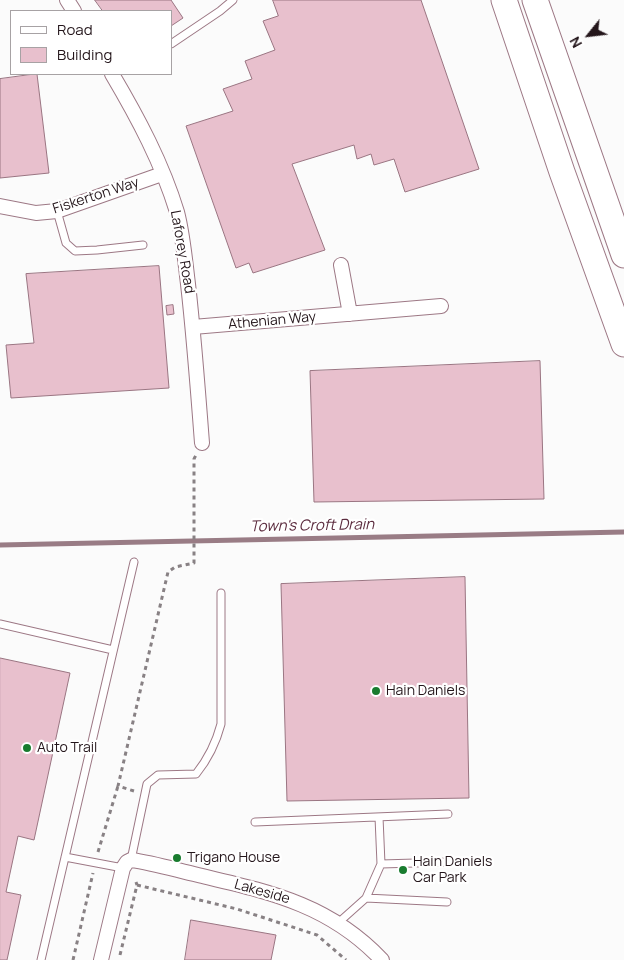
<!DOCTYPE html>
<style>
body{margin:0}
#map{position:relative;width:624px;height:960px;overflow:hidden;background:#fbfbfb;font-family:Manrope,sans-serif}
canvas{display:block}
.legend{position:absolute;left:10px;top:10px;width:162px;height:65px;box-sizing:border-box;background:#fff;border:1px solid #a7a2a4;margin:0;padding:6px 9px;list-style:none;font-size:15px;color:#24161b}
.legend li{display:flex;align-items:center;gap:10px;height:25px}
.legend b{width:25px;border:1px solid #a7a2a4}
.north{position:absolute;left:564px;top:10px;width:50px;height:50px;-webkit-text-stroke:4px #fff;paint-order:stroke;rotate:241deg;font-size:14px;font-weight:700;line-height:20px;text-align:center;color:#24161b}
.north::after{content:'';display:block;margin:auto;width:18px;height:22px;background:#24161b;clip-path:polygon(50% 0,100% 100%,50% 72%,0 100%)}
</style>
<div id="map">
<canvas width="624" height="960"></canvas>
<ul class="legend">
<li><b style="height:6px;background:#fff"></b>Road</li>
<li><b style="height:14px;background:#e8c0cd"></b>Building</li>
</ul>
<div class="north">N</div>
</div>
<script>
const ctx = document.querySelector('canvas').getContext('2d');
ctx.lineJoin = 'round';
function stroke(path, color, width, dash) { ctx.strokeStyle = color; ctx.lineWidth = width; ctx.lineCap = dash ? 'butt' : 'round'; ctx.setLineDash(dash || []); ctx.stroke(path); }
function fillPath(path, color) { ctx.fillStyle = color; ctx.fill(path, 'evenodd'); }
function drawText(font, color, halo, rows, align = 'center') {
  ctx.font = font + ' Manrope,sans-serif'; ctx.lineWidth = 4.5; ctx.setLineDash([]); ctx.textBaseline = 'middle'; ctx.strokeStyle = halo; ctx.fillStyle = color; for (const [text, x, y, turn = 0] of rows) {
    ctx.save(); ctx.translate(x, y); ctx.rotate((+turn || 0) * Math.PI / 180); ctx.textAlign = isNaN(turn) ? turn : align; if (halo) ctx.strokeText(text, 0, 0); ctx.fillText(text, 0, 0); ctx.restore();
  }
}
stroke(new Path2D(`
 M0,545L624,532`), '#997c85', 5);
const building = new Path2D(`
 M95,0H171L183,18L171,26V11H103Z
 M273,0H421L479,169L405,192L394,159L374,165L371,154L357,159L354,145L292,164L325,250L253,273L249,263L236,268L186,126L233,111L223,89L252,79L245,61L275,50L263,21L278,16Z
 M37,74L49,173L0,178V79Z
 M159,266L169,388L11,398L6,345L34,343L26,274Z
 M173,305L174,314L167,315L166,306Z
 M540,361L544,499L314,502L310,371Z
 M465,577L469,798L287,801L281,584Z
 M0,658L70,673L34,840L18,836L6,892L21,895L7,960H0Z
 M191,920L276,935L271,960H185Z`);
fillPath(building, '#e8c0cd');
stroke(building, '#9a7582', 1);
const lane = new Path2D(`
 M171,44L220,11L233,0
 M57,211L66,243L75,251L97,250L143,245
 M0,624L113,650
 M255,822L448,814
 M65,857L123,868
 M131,860L147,784L158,775L196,774C208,759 216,743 221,724V593
 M381,864L450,862
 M366,898L381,864L379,817
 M338,923L366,898L447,902
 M41,960L134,562`);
const street = new Path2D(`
 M67,0L74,11
 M112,74C138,118 162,163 177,212C183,235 185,260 188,284C194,337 198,390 202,443
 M0,206L36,213L57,211L162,174
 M341,265L350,314
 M193,327L441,306
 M101,960L123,868L127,862L131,860C154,863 176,870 198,875C269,892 329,904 382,960`);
const highway = new Path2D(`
 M504,0L562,172L624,344
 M535,0L624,255`);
stroke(lane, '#9d7885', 9);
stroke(street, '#9d7885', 16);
stroke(highway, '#9d7885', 27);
stroke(new Path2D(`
 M134,791L118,786L168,572L175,567L194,563V459L196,455
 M98,852L118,786
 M137,885L237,909L317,935L346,960
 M120,955L137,885L136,882
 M73,960L93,873`), '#888184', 3, [4, 4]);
stroke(lane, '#fff', 7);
stroke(street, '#fff', 14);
stroke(highway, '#fff', 25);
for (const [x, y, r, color] of [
 [376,691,5,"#197c2f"],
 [27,748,5,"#197c2f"],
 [177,858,5,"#197c2f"],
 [403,870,5,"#197c2f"]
]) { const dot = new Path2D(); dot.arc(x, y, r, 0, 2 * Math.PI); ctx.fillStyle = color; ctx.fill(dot); stroke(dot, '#fff', 2); }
drawText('14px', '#24161b', '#fff', [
 ["Fiskerton Way",96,196,-18],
 ["Laforey Road",182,252,80],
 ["Athenian Way",272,321,-5],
 ["Lakeside",262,892,16]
]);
drawText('14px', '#24161b', '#fff', [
 ["Hain Daniels",386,691],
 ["Auto Trail",37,748],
 ["Trigano House",187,858],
 ["Hain Daniels",413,862],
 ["Car Park",413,878]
], 'left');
drawText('italic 15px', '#5c2c3f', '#fff', [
 ["Town's Croft Drain",312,526,-1]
]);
</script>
